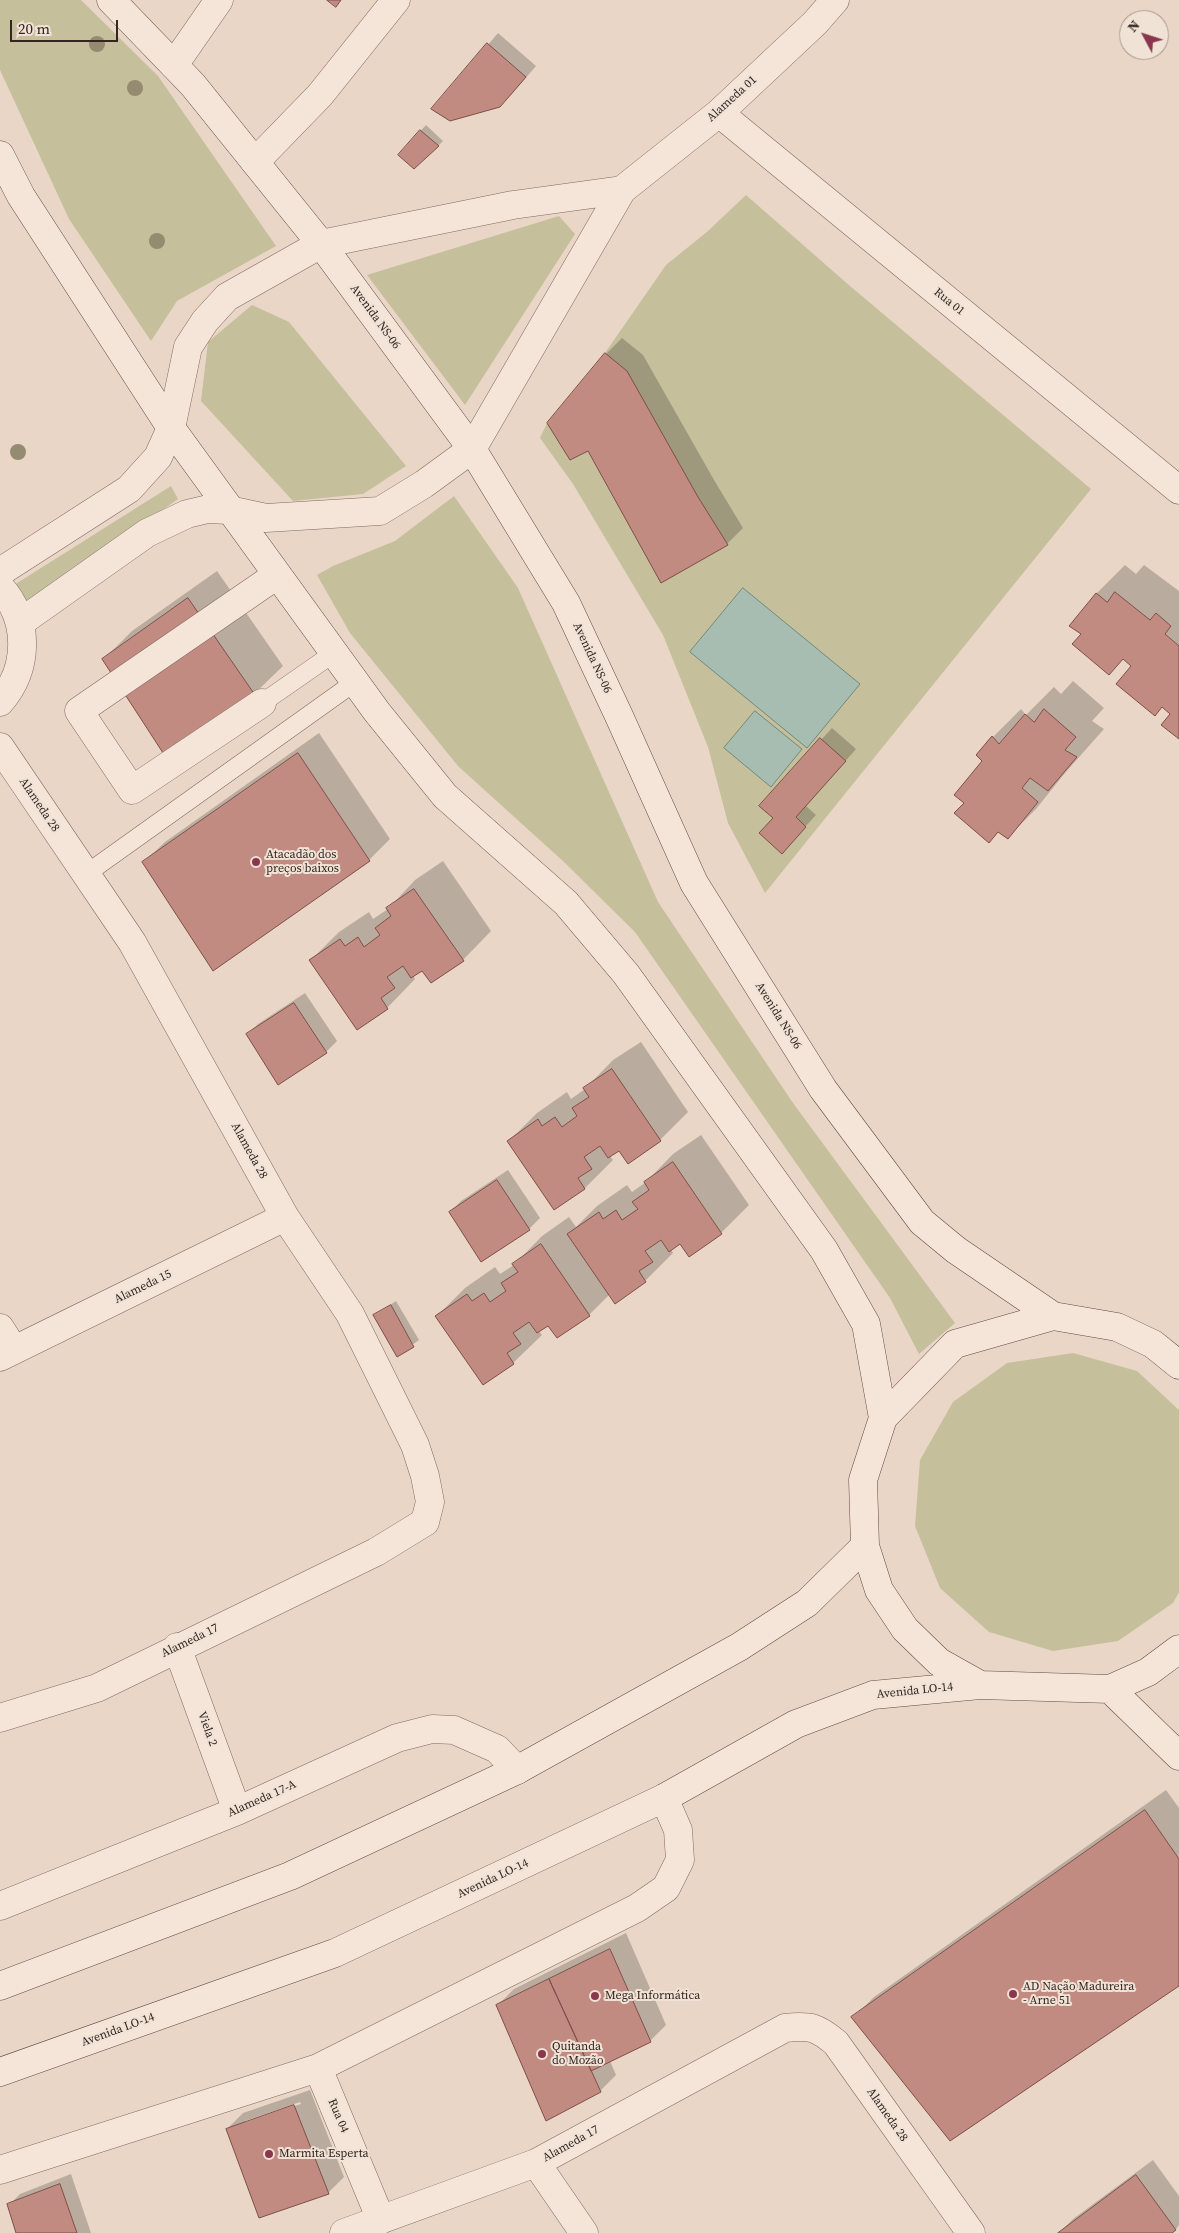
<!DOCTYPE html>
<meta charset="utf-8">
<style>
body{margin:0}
#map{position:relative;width:1179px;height:2233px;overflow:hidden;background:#e9d6c7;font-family:"Source Serif 4",serif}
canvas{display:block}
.north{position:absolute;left:1119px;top:10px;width:50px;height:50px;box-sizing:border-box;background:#f1e2d6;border:1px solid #a5968d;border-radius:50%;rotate:310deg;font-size:14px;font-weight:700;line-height:20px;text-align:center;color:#342520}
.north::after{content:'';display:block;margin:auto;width:18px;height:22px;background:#8a364d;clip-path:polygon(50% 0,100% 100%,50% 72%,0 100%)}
.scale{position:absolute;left:10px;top:20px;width:108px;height:22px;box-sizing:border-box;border:2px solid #342520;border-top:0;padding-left:6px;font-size:15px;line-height:18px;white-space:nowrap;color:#342520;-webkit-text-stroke:4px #f1e2d6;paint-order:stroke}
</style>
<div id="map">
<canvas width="1179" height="2233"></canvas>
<div class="north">N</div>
<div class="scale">20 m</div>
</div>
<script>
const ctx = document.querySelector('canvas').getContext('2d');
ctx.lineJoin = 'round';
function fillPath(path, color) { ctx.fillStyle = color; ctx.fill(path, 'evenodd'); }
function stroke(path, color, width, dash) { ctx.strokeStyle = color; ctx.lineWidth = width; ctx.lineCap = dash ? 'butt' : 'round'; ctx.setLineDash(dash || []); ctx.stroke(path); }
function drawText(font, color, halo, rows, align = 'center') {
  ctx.font = font + ' "Source Serif 4",serif'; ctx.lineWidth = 4; ctx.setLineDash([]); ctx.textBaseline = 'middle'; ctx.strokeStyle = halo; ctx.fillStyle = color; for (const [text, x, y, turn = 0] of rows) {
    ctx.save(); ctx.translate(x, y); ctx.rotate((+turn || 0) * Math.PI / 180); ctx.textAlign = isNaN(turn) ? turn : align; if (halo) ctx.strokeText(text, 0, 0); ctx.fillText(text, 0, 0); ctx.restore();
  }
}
fillPath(new Path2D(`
 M0,0H81L158,76L276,246L177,301L151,341L69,219L0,70Z
 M746,195L850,286L1091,489L765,893L728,823L708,747L663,635L573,484L540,438L547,423L605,353L666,265L708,231Z
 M559,216L575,234L465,405L367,275Z
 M252,305L289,322L406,466L363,494L293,501L201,401L208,342Z
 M171,486L178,499L27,604L14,585Z
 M454,496L518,588L658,902L793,1103L955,1323L919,1354L890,1298L635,932L564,862L458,766L350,633L317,575L333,566L395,541Z
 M1073,1353L1137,1371L1179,1410V1592L1173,1603L1118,1641L1053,1651L989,1632L940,1588L915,1526L920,1460L953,1402L1007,1363Z`), '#c6bf9c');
const water = new Path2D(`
 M743,588L860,684L807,748L690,652Z
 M755,711L802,749L771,787L724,748Z`);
fillPath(water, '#a8bdb1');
stroke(water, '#6f8a7c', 1);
fillPath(new Path2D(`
 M498,33L536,66L511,95L433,109Z
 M426,125L443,141L438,146L399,154Z
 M622,338L643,355L714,480L743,528L727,544L606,354Z
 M1125,565L1136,574L1144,565L1179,591V738L1172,714L1163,706L1155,715L1132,666L1124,658L1109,673L1082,634L1071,625L1097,593Z
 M217,571L283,666L254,694L104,659L132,631Z
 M1073,681L1104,708L1092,721L1104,729L1065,773L1036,809L1008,837L999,831L989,841L966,803L993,737L1021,709L1026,715L1054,687L1061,694Z
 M832,728L856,749L806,806L816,815L792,841L774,818L761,806Z
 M319,733L390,839L369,860L144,862L165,842Z
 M443,861L491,931L463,960L422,969L413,976L415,979L387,1008L311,960L339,932L369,912L373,919L388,909L415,880Z
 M305,993L337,1041L326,1052L247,1035L258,1024Z
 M641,1042L688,1112L660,1140L628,1162L620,1149L610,1156L613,1160L585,1188L555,1208L509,1141L537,1113L567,1092L571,1099L585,1089L613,1060Z
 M701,1135L749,1205L721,1233L680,1243L671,1249L673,1253L645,1281L615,1302L610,1294L589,1315L549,1324L539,1331L542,1335L513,1363L483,1383L437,1316L465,1288L495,1267L500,1274L514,1265L542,1236L569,1217L576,1227L597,1206L627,1185L632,1192L646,1182L673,1154Z
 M508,1170L540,1218L529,1229L450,1212L461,1201Z
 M396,1301L419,1340L398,1355L375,1315Z
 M1166,1790L1179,1808V1985L853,2018L874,1997Z
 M626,1933L666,2025L650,2041L610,2061L616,2075L600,2091L498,2005L514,1989Z
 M310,2090L344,2177L328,2193L227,2129L243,2113ZM300,2102L301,2104L245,2123V2121Z
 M1153,2160L1179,2196V2225L1176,2229L1170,2233H1059L1073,2219Z
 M71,2174L91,2233H18L9,2205L20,2194Z`), '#0003');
const building = new Path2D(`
 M327,0H341L336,7Z
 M487,43L526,77L500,107L450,121L431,109Z
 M420,130L439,146L414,169L398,155Z
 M605,353L627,371L698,497L728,545L661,583L588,451L570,460L547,423Z
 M1115,592L1150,620L1156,613L1171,626L1165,634L1179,646V739L1161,725L1170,714L1162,707L1155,716L1116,684L1131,666L1123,659L1109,675L1072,644L1081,634L1069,626L1096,593L1107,602Z
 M188,598L255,695L165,756L102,659Z
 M1044,709L1076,737L1065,750L1077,757L1048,791L1030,778L1022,788L1038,802L1008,839L998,832L989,843L954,813L964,803L954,795L982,761L976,755L992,736L999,744L1025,714L1034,722Z
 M820,738L846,761L796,817L806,827L782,854L759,833L773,818L759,806Z
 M298,753L370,861L213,971L142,862Z
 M414,889L464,961L431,983L422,971L411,978L403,966L387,977L395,988L381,998L388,1009L357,1030L309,960L340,939L345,946L358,937L364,947L380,935L375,928L391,916L386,908Z
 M294,1003L327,1053L278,1085L246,1034Z
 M612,1069L661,1141L628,1164L619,1151L608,1158L600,1146L584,1157L592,1169L578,1178L585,1189L554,1210L507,1141L538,1119L542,1126L555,1117L562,1127L577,1116L572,1108L589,1097L583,1088Z
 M673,1162L722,1234L689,1257L680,1244L669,1252L661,1240L645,1251L653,1262L639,1271L646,1282L615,1304L567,1234L599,1212L603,1219L616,1210L622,1220L638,1209L632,1202L649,1190L644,1182Z
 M497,1180L530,1230L481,1262L449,1212Z
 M541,1244L590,1316L557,1338L548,1326L537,1333L529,1322L513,1333L521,1344L507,1353L514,1364L483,1385L435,1316L467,1294L472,1301L484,1293L490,1302L506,1291L501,1283L518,1272L512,1264Z
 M391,1305L414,1347L397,1357L373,1315Z
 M1145,1810L1179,1859V1986L950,2141L851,2017Z
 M610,1949L651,2042L591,2071L549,1979Z
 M549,1979L601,2092L546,2121L496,2005Z
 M294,2105L329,2194L259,2218L226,2129Z
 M1136,2175L1176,2230L1172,2233H1058Z
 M60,2184L77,2233H16L7,2204Z`);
fillPath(building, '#c28b81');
stroke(building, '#7e4e47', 1);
const lane = new Path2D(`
 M262,703L334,653
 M86,874L355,682`);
const street = new Path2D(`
 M174,65L219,0
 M719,113L1179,490
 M255,162L320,95L396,0
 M0,572L129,489L158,457L171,428L188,347L205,321L227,297L321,244L513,205L622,190
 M0,587C30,620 29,669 0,702
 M21,622L147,533L187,514L208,509L229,510L266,518L380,511L424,484L472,449L622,190L719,113L815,23L835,0
 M262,703L132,790L79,711L277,575
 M0,747L132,942L285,1217L350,1314L415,1445L425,1476L430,1502L425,1522L376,1552L97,1688L0,1718
 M0,1328L14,1350
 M0,1357L285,1217
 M177,1647L237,1811
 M0,1906L237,1811L397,1738L432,1729L454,1730L497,1749L517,1770
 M318,2068L381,2220
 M536,2163L584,2233
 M0,2170L318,2068L637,1908L666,1888L680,1860L678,1830L664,1798
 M344,2233L536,2163L785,2028C810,2025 817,2027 836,2043L971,2233`);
const secondary = new Path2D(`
 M111,0L193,85L321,244L472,449L566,603L619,716L694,883L823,1089L922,1222L956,1250L1053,1316
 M0,155L21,196L171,428L377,712L445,796L566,903L626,974L824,1250L866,1324L883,1418
 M980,1685L939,1662L905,1629L879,1590L865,1546L863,1480L883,1418L955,1344L1053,1316L1117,1327L1153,1344L1179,1365
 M1110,1689L1179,1756
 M0,1986L290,1876L517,1770L739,1647L807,1603L865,1546
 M0,2072L335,1953L664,1798L796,1724L873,1695L980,1685L1110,1689L1148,1672L1179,1649`);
stroke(lane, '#82685e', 19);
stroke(street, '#82685e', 29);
stroke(secondary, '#644a42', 29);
stroke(lane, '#f5e5d9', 18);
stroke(street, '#f5e5d9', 28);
stroke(secondary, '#f5e5d9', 28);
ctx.fillStyle = '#948b70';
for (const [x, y] of [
 [97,44],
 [135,88],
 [157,241],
 [18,452]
]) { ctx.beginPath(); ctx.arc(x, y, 8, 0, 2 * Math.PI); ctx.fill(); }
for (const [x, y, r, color] of [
 [256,862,5,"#8a364d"],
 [1013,1994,5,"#8a364d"],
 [595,1996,5,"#8a364d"],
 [542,2054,5,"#8a364d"],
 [269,2154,5,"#8a364d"]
]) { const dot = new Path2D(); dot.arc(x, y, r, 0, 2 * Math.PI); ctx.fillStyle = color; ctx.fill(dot); stroke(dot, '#f1e2d6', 2); }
drawText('12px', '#342520', '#f1e2d6', [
 ["Alameda 01",732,99,-42],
 ["Rua 01",949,302,39],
 ["Avenida NS-06",375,317,54],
 ["Avenida NS-06",592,658,65],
 ["Alameda 28",39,805,56],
 ["Avenida NS-06",778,1016,58],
 ["Alameda 28",249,1151,61],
 ["Alameda 15",143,1287,-26],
 ["Alameda 17",190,1641,-26],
 ["Avenida LO-14",915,1691,-6],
 ["Viela 2",207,1729,70],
 ["Alameda 17-A",262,1799,-24],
 ["Avenida LO-14",493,1879,-25],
 ["Avenida LO-14",118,2030,-20],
 ["Alameda 28",887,2115,55],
 ["Rua 04",338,2116,67],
 ["Alameda 17",571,2144,-29]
]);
drawText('12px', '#342520', '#f1e2d6', [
 ["Atacadão dos",266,855],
 ["preços baixos",266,869],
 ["AD Nação Madureira",1023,1987],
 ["- Arne 51",1023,2001],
 ["Mega Informática",605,1996],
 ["Quitanda",552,2047],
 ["do Mozão",552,2061],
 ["Marmita Esperta",279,2154]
], 'left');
</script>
